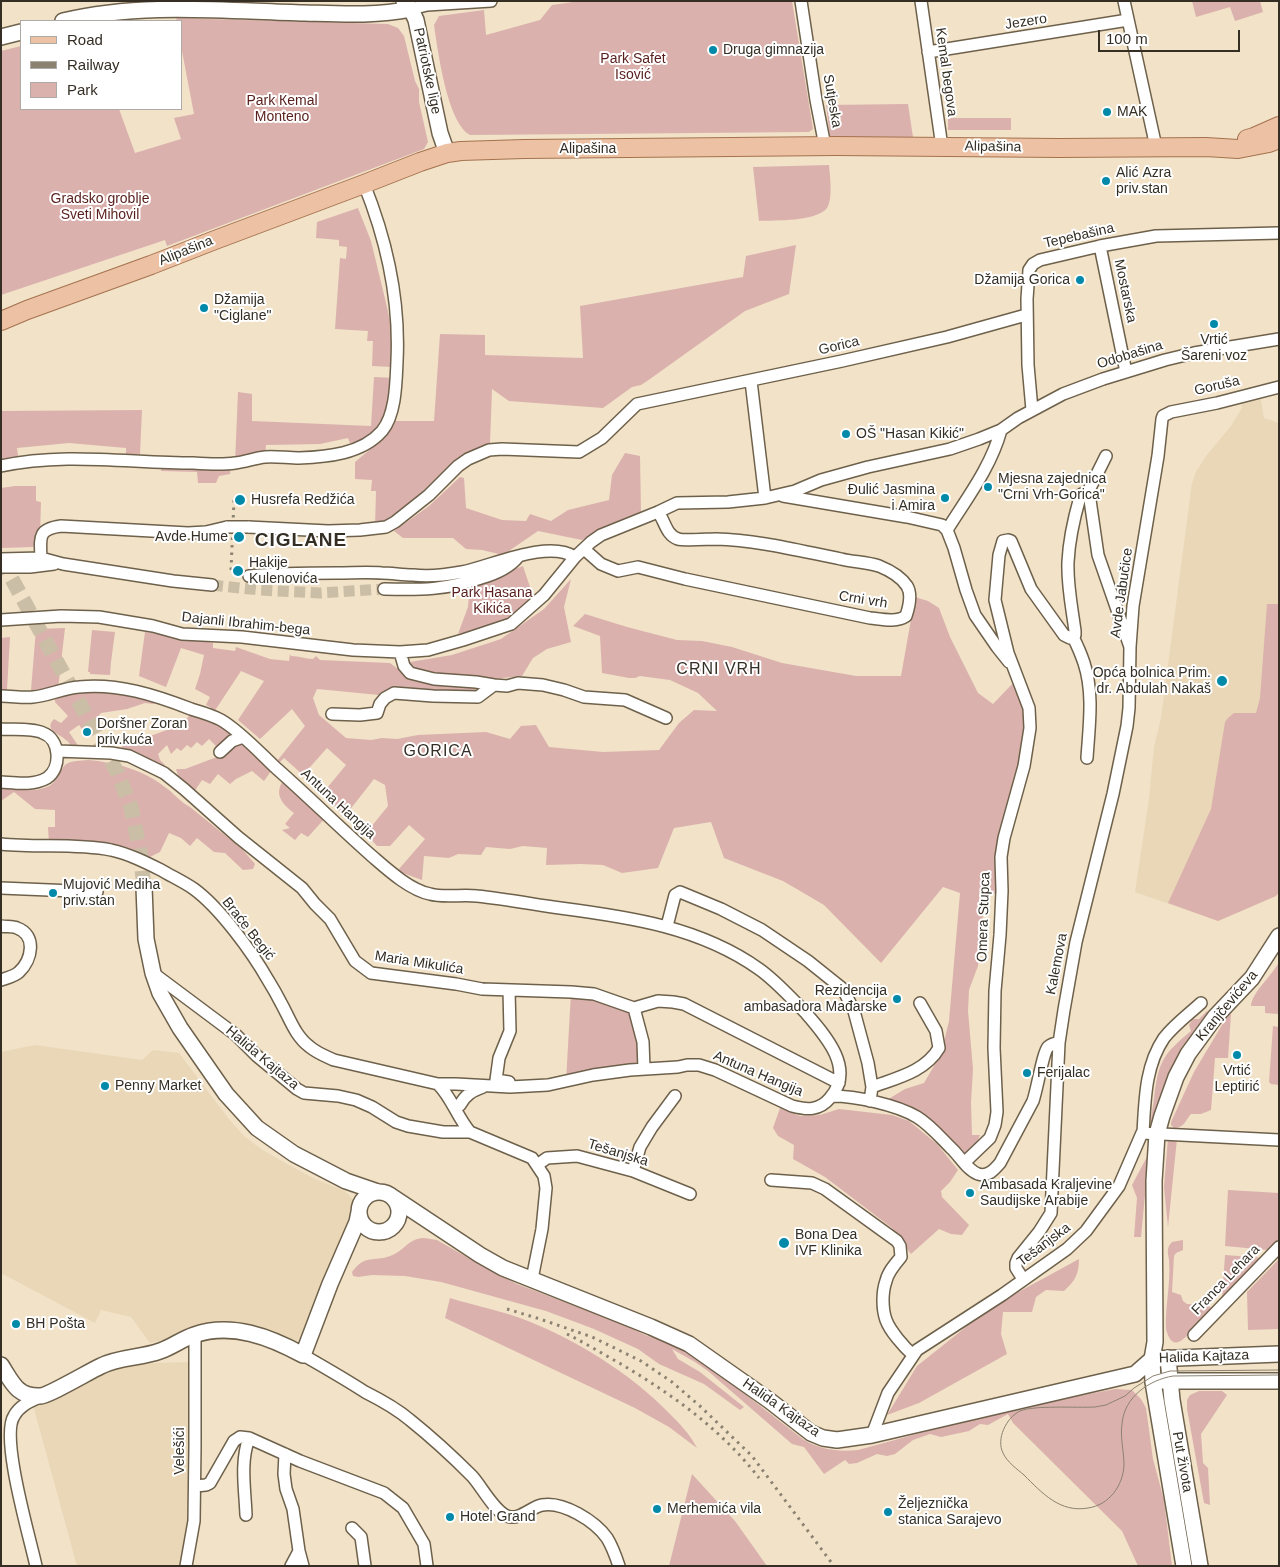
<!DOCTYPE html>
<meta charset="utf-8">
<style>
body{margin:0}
#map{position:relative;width:1280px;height:1567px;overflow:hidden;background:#f1e2c8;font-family:Helvetica,sans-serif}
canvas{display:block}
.frame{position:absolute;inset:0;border:2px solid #342e24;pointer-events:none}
.legend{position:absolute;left:20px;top:20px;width:162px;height:90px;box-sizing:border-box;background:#fff;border:1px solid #aeaba7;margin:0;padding:6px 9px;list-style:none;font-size:15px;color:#342e24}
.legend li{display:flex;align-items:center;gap:10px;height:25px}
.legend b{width:25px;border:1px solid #aeaba7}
.scale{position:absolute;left:1098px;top:30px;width:142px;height:22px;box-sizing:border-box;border:2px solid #342e24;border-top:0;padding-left:6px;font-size:15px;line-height:18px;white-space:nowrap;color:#342e24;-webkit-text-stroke:4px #fff;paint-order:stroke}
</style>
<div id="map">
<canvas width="1280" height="1567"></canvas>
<div class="frame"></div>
<ul class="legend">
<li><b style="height:6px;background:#edc1a3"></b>Road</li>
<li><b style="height:6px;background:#8c8271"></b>Railway</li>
<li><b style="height:14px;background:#dbb1ad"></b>Park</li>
</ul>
<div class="scale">100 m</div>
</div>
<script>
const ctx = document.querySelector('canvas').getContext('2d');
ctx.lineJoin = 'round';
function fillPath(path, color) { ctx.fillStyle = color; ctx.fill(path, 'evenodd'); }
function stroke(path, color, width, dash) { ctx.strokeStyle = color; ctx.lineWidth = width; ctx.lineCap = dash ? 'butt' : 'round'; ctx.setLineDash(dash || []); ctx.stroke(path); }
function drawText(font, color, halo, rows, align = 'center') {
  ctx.font = font + ' Helvetica,sans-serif'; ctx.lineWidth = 4; ctx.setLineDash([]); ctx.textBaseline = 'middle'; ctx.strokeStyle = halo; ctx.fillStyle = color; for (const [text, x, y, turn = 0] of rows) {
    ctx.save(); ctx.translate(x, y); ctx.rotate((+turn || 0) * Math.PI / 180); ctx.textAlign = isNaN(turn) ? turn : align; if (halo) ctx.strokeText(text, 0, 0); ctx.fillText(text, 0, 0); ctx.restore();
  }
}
fillPath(new Path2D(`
 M1260,395L1264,418L1279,423V892L1276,896L1218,921L1135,892L1149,799L1154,747L1161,718L1192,483L1196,472L1206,456L1231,426L1242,408L1241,399Z
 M35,1045L142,1060L153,1050L179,1053L228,1118L244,1136L261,1149L287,1164L315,1179L345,1191L354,1201L355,1210L308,1329L295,1343L191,1333L150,1343L131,1317L101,1310L95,1323L1,1273V1052Z
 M190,1362L191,1502L183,1566H77L33,1405L122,1364Z`), '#e9d7b7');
fillPath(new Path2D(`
 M580,1H792L813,129L809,132L470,135C447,122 438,51 434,25L439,16L484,10L486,35L540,20L552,5Z
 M1192,1H1260L1263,12L1235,21L1230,7L1196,17Z
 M176,18L388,24L398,28L404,36L415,81L419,89V102L428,142L424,149L167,246L165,240L1,295V51L21,46V109H119L135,153L181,139L174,118L194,114L181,46V21H177Z
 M908,104L913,137L830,138L826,105Z
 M948,118H1011V130H948Z
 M829,165C830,176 833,199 827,208C816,222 775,220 759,221L753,167Z
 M358,208L371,241L386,303L392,331V367L372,366L373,341H367L368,331L335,329L340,258L346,259L347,247L339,246V240L316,238L317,222Z
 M796,245L789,294L745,311L650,379L641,385L632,387L603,408L509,401L492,389L490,444L479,456L391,520L375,527L376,491H371L372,480L355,479V462C368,451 388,436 395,421H434L440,334L485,335V355L583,358L580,306L743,277L746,256Z
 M374,377L396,378L394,399L376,437L351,446L348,438L320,444L266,445L265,457L235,463L238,392L252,394V421L371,426Z
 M142,410L140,454H126V448L69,443L17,448L19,463L1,466V411Z
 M625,453L640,456L641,513L582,540L538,531L503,555L482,550L466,549L453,538H403L394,531L429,506L460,477L464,478L466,508L502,520L526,521L530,514L551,521L568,510L609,500L612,475Z
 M231,465L230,474L219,476L216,483H198L197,472L161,471V466Z
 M15,486H36V501L41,502L40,536L33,547L1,548V488Z
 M523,566L532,593L527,602L501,624L458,634L468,607L470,585Z
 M571,579L564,607L571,642L547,649L533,658L522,676L492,679L435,675L413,668L410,662L452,655L501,639L544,609Z
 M915,597L928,601L939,608L950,637L978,693L993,704L1016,680L1029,723L1011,804L1000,893L985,895L978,966L969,990L968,1011L973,1069L971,1103L972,1135H980L975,1147L964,1154L887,1100L905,1089L924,1083L941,1054L949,1021L960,893L943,887L881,963L824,905L783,881L724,858L711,822L674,828L658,868L622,873L603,865L581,864L546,865L547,848L523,846L510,849L486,847L481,855L458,854L449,858L424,856L422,880L400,872L399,869L425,839L409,825L390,846H377L367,835L371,827L388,806L385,785L374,779L345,816L322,794L346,765L327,748L303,775L284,758L279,763L277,761L305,726L292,709L260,739L238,720L264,681L241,671L214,712L210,707L206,705L210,697L195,689L200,674L204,655L181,648L166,687L139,676L145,632L213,643V648L235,651L236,647L270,659L289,661L290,654L291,656C300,656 305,659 313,659L316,656L320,660L390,663L414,681L478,689L477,694L402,691L379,695L317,689L313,698L319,715L346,738L371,740L382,738L397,739L418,735L486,732L510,739L521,726L536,725L549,747L603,752L659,750L679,723L694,710L717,711L698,693L670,680L640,676L635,678H629L602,673L600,636L573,626L585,614L627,627L677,640L702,641L732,647L782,663L856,676H901Z
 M1267,604H1279V892L1276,896L1218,921L1168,903L1211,809L1225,722L1228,718L1234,713H1256L1260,698Z
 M65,628L58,689L31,690L36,629Z
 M92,630L115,632L111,662L110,675L90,674V672H88Z
 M10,637L7,690H1V638Z
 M78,691C109,691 126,692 156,702L153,704L145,703L127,709L101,713L84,732L79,725L69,732L79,747H72C70,744 69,742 66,740C60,734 43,730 54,719L61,723L68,716L55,702V696Z
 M195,710L236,732L230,737L220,750L209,739L202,746L197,742L191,748L187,745L181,751L177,748L171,754L167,745L158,754L160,760L165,765L161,771L122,751V744L131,743L175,727L185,730L189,728L186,719Z
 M244,739L274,767L264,781L252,771L236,779L230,784L218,774L210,784L202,780L194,792L179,779L176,769H185L217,757L230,746Z
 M88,760C119,763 144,770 169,790C176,796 182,803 190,807L242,849L255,864L253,869L243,870L225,853L214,852L197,838L190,846L181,838L169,833L160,852L150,857L64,844L56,839V842L49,843L48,827H55V810L35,809L14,792L1,801V788C16,789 39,794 52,784C58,779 60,770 65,765C71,760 81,761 88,760Z
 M286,776L327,816L308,837L301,833L295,840L282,830L290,828L285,824L294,813C280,802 273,793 286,776Z
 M1279,962V1014L1265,1013V1006H1251C1252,992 1272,976 1279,962Z
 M571,992L634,1008L643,1072L566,1082Z
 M1207,1011L1208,1012C1180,1048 1165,1078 1153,1122H1151C1151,1116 1153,1106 1154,1099C1158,1062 1163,1054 1191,1031L1189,1025L1193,1019H1199Z
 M1231,1014L1228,1058H1215L1211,1110L1201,1114H1191C1185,1121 1184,1128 1174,1128L1171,1125V1122L1194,1072L1228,1015Z
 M1273,1026L1279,1027V1085L1271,1084L1269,1082Z
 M780,1108L800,1116L820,1115L839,1109L892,1115L909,1121L937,1144L958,1170L950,1182L941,1191L942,1197L969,1225L962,1235L951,1234L939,1229L911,1254L892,1228L825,1177L793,1159L794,1145L778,1136L773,1128Z
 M1168,1138L1177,1139L1168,1227L1164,1187Z
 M1149,1153L1141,1237H1134L1137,1198L1132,1185Z
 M1228,1190L1279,1193V1240L1267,1250L1225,1246Z
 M424,1238L437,1240L484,1267L517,1284L625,1325L645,1335L676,1345L696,1356L804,1440C822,1450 838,1452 858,1450L1001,1411L1020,1410L1051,1401L1115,1389L1132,1390L1141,1399L1146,1408L1153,1459L1164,1500L1172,1566H1138L1122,1531L1013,1423L1008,1414L988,1425L980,1424L969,1431L941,1437L930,1434L913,1440L895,1454L887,1456L877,1454L857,1463L849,1464L845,1460L824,1474L804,1447L792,1444L708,1371L695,1362L672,1349L678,1359L700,1372L744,1407L740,1410L704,1384L659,1364L638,1349L594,1329L546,1311L441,1282L405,1276L372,1275L358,1277L353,1276L352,1272C365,1254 374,1262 390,1256C405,1251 407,1239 424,1238Z
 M1183,1240V1250L1176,1253L1174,1256L1172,1292L1181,1295L1183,1301L1187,1304L1208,1305L1213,1310C1206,1317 1200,1323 1193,1330C1182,1341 1172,1352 1166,1329C1165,1306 1171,1283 1169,1260C1168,1253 1166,1248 1172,1242Z
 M1225,1255L1265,1258L1222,1298Z
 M1079,1259C1079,1274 1075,1281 1064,1291L1046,1290L1036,1297L1032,1312H1003L1001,1334L1007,1354L919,1403L887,1415L917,1366L991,1307Z
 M1279,1259V1329L1248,1330L1247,1292Z
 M450,1298C476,1306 503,1311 528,1321C578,1341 631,1374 668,1412C679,1423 690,1434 697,1448L669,1427L635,1408L445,1318Z
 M1199,1391H1222L1227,1395L1201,1434L1203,1463L1208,1468L1210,1505L1204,1503L1187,1409V1400L1190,1395Z
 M692,1474L735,1521L767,1566H669Z`), '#dbb1ad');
stroke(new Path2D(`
 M212,585L259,590L320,593L384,589`), '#cbbea7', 11, [11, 5.5]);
stroke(new Path2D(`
 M1,559L117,772L131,807L140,851L144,887`), '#cbbea7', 15, [15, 8]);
const street = new Path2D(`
 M801,1L816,100L825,146
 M921,1L942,147
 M1124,1L1156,147
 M411,9L427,5L491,1
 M928,52L1128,20
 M1100,246L1126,372
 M751,381L765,498
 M1032,410L1028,365L1027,299L1029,270L1033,264L1040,260L1100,246L1156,236L1279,233
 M1,466C64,452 130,463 193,463C207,464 222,465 235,463C245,462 255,458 265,457C276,456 287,458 299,458C327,457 362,454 382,431C396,414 396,382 397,361C400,300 387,241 364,184
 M1087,494L1106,456
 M783,496L907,517L942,525L947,530L954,548L966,590L975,615L997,647L1009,662
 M248,527L328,531L360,530L386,527L395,522L429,495L458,466L468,459L489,450L502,449L579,452L602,438L637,404L842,361L947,337L1026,315
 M947,530C967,498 991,467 1001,430
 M584,549L601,564L618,571L638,567L685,579L870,618C881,619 896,623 906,616C909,607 912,594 907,586C901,577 889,570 879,566C867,562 853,562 841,559C800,551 758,540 716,539C708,539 684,541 678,539C666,535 665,521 658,512
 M41,558C40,537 38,529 61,526L188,533L206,532L227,527
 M1,559L41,558L63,564L173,581L212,585
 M1,567H30L54,564
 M249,576C279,573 308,573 337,573C352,573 367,572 382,573C392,573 402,575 413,575C429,577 446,575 462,572C492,566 548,539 575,557
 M384,589C422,590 445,590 481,578C495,574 509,568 518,557
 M1,620L61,616L99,617L153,626L182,634L242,637L353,650L400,652L428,650L463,640L511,624L544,595L575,557L591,542L601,535L658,512L677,503L728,502L765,498L795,491L821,480L868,467L950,449L979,439L1001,430L1018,418L1063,394L1103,379L1165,360L1194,353L1279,339
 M1073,637C1077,645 1081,654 1084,663C1094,693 1089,727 1087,758
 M400,652L404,666L410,673L434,679L476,682L494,685L507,686L518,683L543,685L564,690L584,697L625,700L666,718
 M1,696C12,696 23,698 33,697C48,696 63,688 79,687C118,683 155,695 191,709C201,712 212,715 221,720C240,731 260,753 276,768C309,797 340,828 373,857C388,870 410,890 430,894C444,898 462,894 477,896C505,899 532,904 560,908C629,917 700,927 759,969C776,981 790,997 805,1012C825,1035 856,1069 830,1098C819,1111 807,1110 792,1106L715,1070L699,1065H687L678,1067L630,1070L593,1075L548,1085L510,1087L456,1084H438L334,1060C325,1056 317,1053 310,1047C295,1036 290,1019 281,1003C277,995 273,988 268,980C252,952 220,908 194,889C184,882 171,876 161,870C145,862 129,854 111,850C75,843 38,848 1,844
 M332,714L360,715L377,713L380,704L385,698L394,693L433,696L478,697L494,685
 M1,729C13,730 33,728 43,733C60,739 62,768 47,778C33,786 16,783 1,782
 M57,751L111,753L129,756L164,773L184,789L238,837L302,888L315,904L330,919L355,961L371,973L456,984L482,989L571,992L594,994L634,1008L658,1001L673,1002L684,1004L839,1083
 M220,752L232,741L243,737
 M1,888L97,892
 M1,926C6,927 13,926 17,928C37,935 32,960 19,972C15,976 7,978 1,980
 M667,926L675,895L680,892L721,909L762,930L808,961L843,989L854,1011L868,1063L872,1087L870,1101
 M153,973L236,1035L257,1056L297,1089L304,1093L338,1096L356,1100L372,1107L396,1122L408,1126L443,1132H470L532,1158L544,1176L546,1188L542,1229L532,1279
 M509,990L510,1031L499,1058L496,1080L509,1082
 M634,1008L643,1042L644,1069
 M438,1084C452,1098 457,1117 470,1132
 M872,1087C896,1078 925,1072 939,1048L936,1031L920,1003
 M832,1096C856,1096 897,1105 917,1117C930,1125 940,1137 951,1148C959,1155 967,1170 978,1174C988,1177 994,1170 1000,1163L1033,1101C1037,1090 1043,1052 1048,1047C1051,1044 1055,1043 1059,1043
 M460,1105C465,1095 472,1091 483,1087
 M1143,1133C1145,1100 1145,1066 1164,1038C1174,1025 1189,1014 1201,1003
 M965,1162L990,1138L995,1125L997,1112L994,1048L995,991L1000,935L1002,891L1001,857L1004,838L1024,766L1030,728L1029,708L1008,653L995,600L999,555L1003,541L1008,540L1011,541L1031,589L1064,635L1070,638L1075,635V631C1072,608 1067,585 1068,562C1069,540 1074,518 1080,497L1082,494H1087L1090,500L1098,555L1130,647
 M538,1167L540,1163L547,1158L577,1156L633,1171L690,1194
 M633,1171L640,1147L652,1127L675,1096
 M771,1180L812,1183L825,1189L897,1241L900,1246L901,1257C895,1264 888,1272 886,1281C882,1292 882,1309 886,1320C890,1331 904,1347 913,1355
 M1023,1279L1016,1268V1263L1018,1258L1039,1232L1051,1213L1059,1043L1064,1010L1076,942L1113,794L1127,726L1129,708L1130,647L1133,606L1158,456L1162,419L1163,416L1171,412L1217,403L1279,387
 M1194,1335L1279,1247
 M303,1355C324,1367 345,1379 365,1392C381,1400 397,1409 410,1420C430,1436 454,1458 472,1476C482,1487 494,1511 507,1516C519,1521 531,1507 542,1505C563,1501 595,1521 607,1538C612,1546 616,1557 619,1566
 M872,1435L888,1393L917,1350L1002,1295L1067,1249L1086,1231L1119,1186L1142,1133L1279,1140
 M285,1454L284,1474L286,1489L293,1509L299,1551L303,1566
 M195,1486L206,1485L210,1483L234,1441L240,1437L249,1438L300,1461L384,1493L403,1508L424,1544L427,1566
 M246,1515C245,1489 240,1462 249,1438
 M352,1528L361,1537L365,1566
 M36,1566C30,1538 0,1437 14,1416C20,1405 31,1401 42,1396
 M186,1566L194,1521L195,1446V1335
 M291,1566L299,1551`);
const secondary = new Path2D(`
 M404,2L411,9L416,20L440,133L447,153
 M63,21C142,2 224,11 305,13C341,14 376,16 411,9
 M1,37L21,32
 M144,887L146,939L153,973L160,993L180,1028L226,1094L257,1128L294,1154L346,1181L378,1192
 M359 1212a20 20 0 1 1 40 0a20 20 0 1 1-40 0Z
 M391,1196L480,1255L503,1268L651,1327L689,1344L770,1401L811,1433L823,1438L837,1440L872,1435L1135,1374L1152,1359L1279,1354
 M1168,1358L1172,1400L1200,1566
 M1,1365C12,1382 17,1397 40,1396C48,1396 90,1371 101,1366C119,1357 141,1358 160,1351C172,1347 182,1339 194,1335C232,1322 270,1337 303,1355L330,1284L357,1222L359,1212
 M1160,1381H1279
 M1184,1566L1153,1382L1152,1359L1155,1342L1154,1181L1157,1134L1162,1116L1176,1077L1188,1054L1215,1017L1252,978L1279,936`);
const primary = new Path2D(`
 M1247,139L1254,137L1279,126
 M1,321L27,310L151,265L215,240L364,184L420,162L447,153L461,151L524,149L836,146L1059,148L1206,147L1238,149L1269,143L1279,139`);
stroke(street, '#6e614b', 14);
stroke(secondary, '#6e614b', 18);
stroke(primary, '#a4724f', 20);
stroke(street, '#fff', 11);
stroke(secondary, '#fff', 15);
stroke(primary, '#edc1a3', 18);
stroke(new Path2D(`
 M1279,1370L1170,1371L1153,1376L1134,1388L1125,1396L1106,1405L1095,1407C1077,1408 1034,1405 1020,1411C1006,1418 996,1439 1003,1453C1007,1462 1017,1469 1024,1475C1042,1493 1060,1513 1088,1508C1109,1505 1123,1486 1124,1465C1124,1452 1120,1437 1122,1424C1124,1397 1149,1380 1173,1376L1279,1375`), '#8c8271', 1);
stroke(new Path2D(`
 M231,570L234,500
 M507,1309L540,1319L592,1337L641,1361L672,1382L701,1407L752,1456L834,1566
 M567,1334C585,1343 603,1354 621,1364C673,1395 722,1430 759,1478`), '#8c8271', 3, [2.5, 5]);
const streetBridge = new Path2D(`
 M227,527H248`);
stroke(streetBridge, '#6e614b', 14, []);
stroke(streetBridge, '#fff', 11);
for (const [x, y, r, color] of [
 [713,50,5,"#0189a9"],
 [1107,112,5,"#0189a9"],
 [1106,181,5,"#0189a9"],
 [1080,280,5,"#0189a9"],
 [204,308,5,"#0189a9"],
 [1214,324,5,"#0189a9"],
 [846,434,5,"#0189a9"],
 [988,487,5,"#0189a9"],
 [945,498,5,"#0189a9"],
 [240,500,6,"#0189a9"],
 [239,537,6,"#0189a9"],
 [238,571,6,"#0189a9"],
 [1222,681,6,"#0189a9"],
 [87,732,5,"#0189a9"],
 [53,893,5,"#0189a9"],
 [897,999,5,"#0189a9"],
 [1237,1055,5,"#0189a9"],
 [1027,1073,5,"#0189a9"],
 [105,1086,5,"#0189a9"],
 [970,1193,5,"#0189a9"],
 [784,1243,6,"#0189a9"],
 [16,1324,5,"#0189a9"],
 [657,1509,5,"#0189a9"],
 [888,1512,5,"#0189a9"],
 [450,1517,5,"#0189a9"]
]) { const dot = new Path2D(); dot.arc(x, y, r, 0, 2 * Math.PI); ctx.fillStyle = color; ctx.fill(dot); stroke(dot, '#fff', 2); }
drawText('14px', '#342e24', '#fff', [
 ["Jezero",1026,22,-9],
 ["Patriotske lige",427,71,78],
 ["Kemal begova",946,72,82],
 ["Sutjeska",832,101,80],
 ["Alipašina",993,147,1],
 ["Alipašina",588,149],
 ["Tepebašina",1079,236,-13],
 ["Alipašina",186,251,-22],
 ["Mostarska",1125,291,78],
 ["Gorica",839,346,-13],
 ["Odobašina",1130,355,-17],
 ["Goruša",1217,386,-13],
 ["Avde Jabučice",1122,593,-82],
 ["Crni vrh",863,600,9],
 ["Dajanli Ibrahim-bega",246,624,6],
 ["Antuna Hangija",338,804,43],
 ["Omera Stupca",984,917,-88],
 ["Braće Begić",248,929,52],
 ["Maria Mikulića",419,963,9],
 ["Kalemova",1057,964,-79],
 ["Kranjčevićeva",1227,1006,-50],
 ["Halida Kajtaza",262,1058,40],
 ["Antuna Hangija",758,1074,23],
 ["Tešanjska",618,1153,17],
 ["Tešanjska",1044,1245,-37],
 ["Franca Lehara",1226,1280,-46],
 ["Halida Kajtaza",1204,1357,-2],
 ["Halida Kajtaza",781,1408,35],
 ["Velešići",180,1451,-90],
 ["Put života",1182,1462,80]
]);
drawText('14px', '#342e24', '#fff', [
 ["Druga gimnazija",723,50],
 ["MAK",1117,112],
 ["Alić Azra",1116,173],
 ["priv.stan",1116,189],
 ["Džamija Gorica",1070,280,"right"],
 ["Džamija",214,300],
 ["\"Ciglane\"",214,316],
 ["Vrtić",1214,340,"center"],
 ["Šareni voz",1214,356,"center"],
 ["OŠ \"Hasan Kikić\"",856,434],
 ["Mjesna zajednica",998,479],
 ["\"Crni Vrh-Gorica\"",998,495],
 ["Đulić Jasmina",935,490,"right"],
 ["i Amira",935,506,"right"],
 ["Husrefa Redžića",251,500],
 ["Avde Hume",228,537,"right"],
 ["Hakije",249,563],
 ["Kulenovića",249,579],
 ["Opća bolnica Prim.",1211,673,"right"],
 ["dr. Abdulah Nakaš",1211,689,"right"],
 ["Doršner Zoran",97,724],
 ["priv.kuća",97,740],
 ["Mujović Mediha",63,885],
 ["priv.stan",63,901],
 ["Rezidencija",887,991,"right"],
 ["ambasadora Mađarske",887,1007,"right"],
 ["Vrtić",1237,1071,"center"],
 ["Leptirić",1237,1087,"center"],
 ["Ferijalac",1037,1073],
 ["Penny Market",115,1086],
 ["Ambasada Kraljevine",980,1185],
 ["Saudijske Arabije",980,1201],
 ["Bona Dea",795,1235],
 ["IVF Klinika",795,1251],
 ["BH Pošta",26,1324],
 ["Željeznička",898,1504],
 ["stanica Sarajevo",898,1520],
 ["Merhemića vila",667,1509],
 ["Hotel Grand",460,1517]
], 'left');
drawText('14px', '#581e1b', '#fff', [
 ["Park Safet",633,59],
 ["Isović",633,75],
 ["Park Кemal",282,101],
 ["Monteno",282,117],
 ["Gradsko groblje",100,199],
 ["Sveti Mihovil",100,215],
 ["Park Hasana",492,593],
 ["Kikića",492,609]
]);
ctx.letterSpacing = '1px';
drawText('16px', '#342e24', '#fff', [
 ["CRNI VRH",719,670],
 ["GORICA",438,752]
]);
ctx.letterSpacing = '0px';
ctx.letterSpacing = '1px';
drawText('bold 19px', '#342e24', '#fff', [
 ["CIGLANE",301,541]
]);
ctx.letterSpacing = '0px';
</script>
